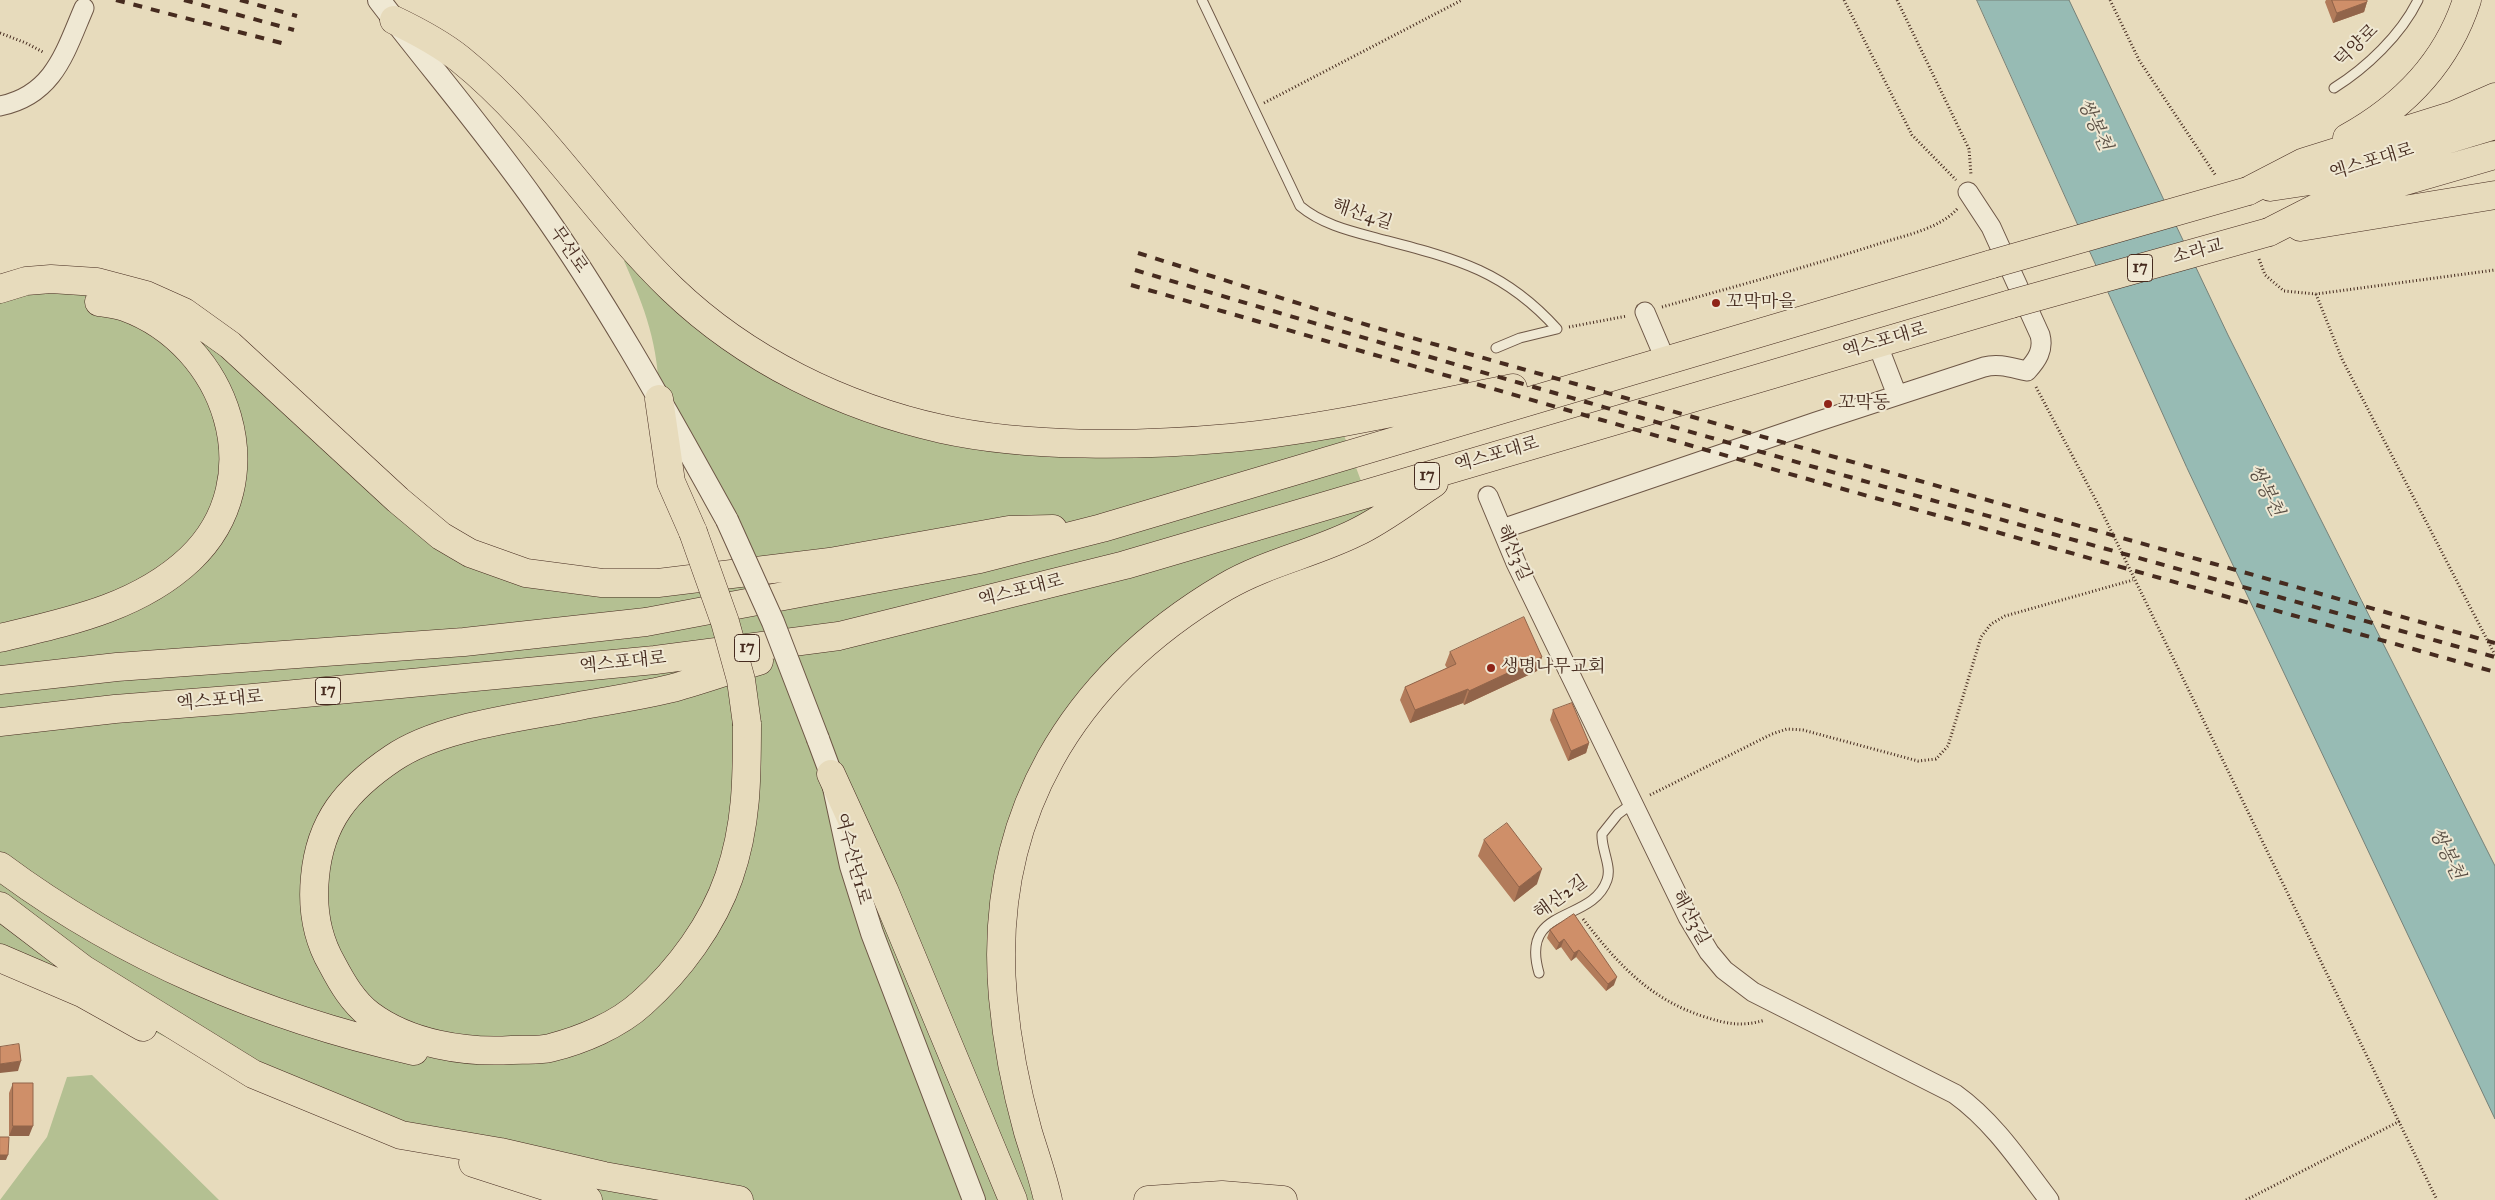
<!DOCTYPE html>
<meta charset="utf-8">
<style>
body{margin:0}
canvas{display:block;background:#e7dbbc}
</style>
<canvas width="2495" height="1200"></canvas>
<script>
const ctx = document.querySelector('canvas').getContext('2d');
ctx.lineJoin = 'round';
function fillPath(path, color) { ctx.fillStyle = color; ctx.fill(path, 'evenodd'); }
function stroke(path, color, width, dash) { ctx.strokeStyle = color; ctx.lineWidth = width; ctx.lineCap = dash ? 'butt' : 'round'; ctx.setLineDash(dash || []); ctx.stroke(path); }
function drawText(font, color, halo, rows, align = 'center') {
  ctx.font = font + ' "IM FELL Great Primer","Noto Serif KR",serif'; ctx.lineWidth = 4; ctx.setLineDash([]); ctx.textBaseline = 'middle'; ctx.strokeStyle = halo; ctx.fillStyle = color; for (const [text, x, y, turn = 0] of rows) {
    ctx.save(); ctx.translate(x, y); ctx.rotate((+turn || 0) * Math.PI / 180); ctx.textAlign = isNaN(turn) ? turn : align; if (halo) ctx.strokeText(text, 0, 0); ctx.fillText(text, 0, 0); ctx.restore();
  }
}
fillPath(new Path2D(`
 M629,256L780,368L1014,439L1339,422L1376,521L1226,586L1058,744L1000,952L1048,1200H588L203,1055L0,958V289L15,284L167,303L398,500L526,573L750,569L659,399C659,346 645,308 624,261Z
 M92,1075L219,1200H0L47,1137L67,1077Z`), '#b4c092');
const water = new Path2D(`
 M1977,0H2069L2228,335L2495,866V1119L2187,468Z`);
fillPath(water, '#97bbb4');
stroke(water, '#778178', 1);
const service = new Path2D(`
 M1202,0L1300,206C1324,226 1355,232 1384,240C1457,259 1505,271 1557,329L1520,338L1496,348
 M2334,88C2366,68 2401,35 2418,0
 M1539,973C1519,905 1592,924 1607,880C1612,866 1601,849 1602,834L1618,814L1633,803`);
const minor = new Path2D(`
 M0,106C54,95 65,52 84,8
 M1645,312L1665,359
 M1877,343L1897,395
 M1488,496L1516,563L1688,917L1709,952L1724,970L1753,992L1955,1094C1994,1122 2020,1162 2049,1200
 M1502,529L1816,422L1984,367C1999,363 2012,368 2027,371C2037,360 2044,350 2040,335L1991,227L1968,192`);
const tertiary = new Path2D(`
 M379,0C431,68 487,133 536,203C608,304 667,412 727,520
 M818,739L831,774L851,866L872,933L974,1200`);
const trunk = new Path2D(`
 M394,20C417,31 440,43 460,59C542,125 597,217 672,289C746,360 843,407 942,429C1028,448 1142,446 1230,438C1325,429 1419,407 1513,388
 M2347,138C2403,107 2447,62 2467,0
 M2270,187L2310,181L2495,125
 M2248,191L2304,162L2454,115L2495,97
 M2300,227L2495,195
 M2269,232L2322,205L2495,155
 M0,289L26,281L51,279L97,282L146,295L184,312L230,345L398,500L441,536L470,553L526,573L602,583H658L830,562L1009,530L1053,529
 M659,399L671,482L693,532
 M0,638C67,622 138,608 190,559C274,479 227,344 125,307C117,304 107,303 99,302
 M0,680L117,667L464,642L646,622L980,559L1102,528L1992,264
 M0,722L115,709L242,699L655,660L839,636L1125,565L2011,304
 M747,724C747,778 747,825 729,877C713,924 679,970 642,1003C618,1025 582,1040 550,1048C538,1051 524,1049 512,1050C465,1053 409,1044 370,1015C353,1002 342,983 332,964C317,938 312,907 315,877C320,821 347,789 393,758C441,725 527,717 584,705C614,700 644,695 673,688C702,680 730,670 759,661
 M831,774L884,890L1013,1200
 M0,866C122,957 266,1018 414,1051
 M0,906L83,969L253,1074L401,1135L500,1152L604,1176L739,1200
 M0,958L84,994L143,1027
 M473,1163L588,1200
 M1048,1200C1043,1177 1035,1155 1028,1132C1016,1089 1007,1043 1003,998C987,818 1071,678 1225,587C1266,563 1312,554 1355,533C1383,520 1408,500 1434,483
 M1148,1200L1222,1195L1283,1200`);
stroke(service, '#6e5746', 11);
stroke(minor, '#6e5746', 21);
stroke(tertiary, '#6e5746', 24);
stroke(trunk, '#462b1f', 29);
stroke(new Path2D(`
 M1844,0L1912,135L1956,180
 M1897,0L1969,149L1971,175
 M2110,0L2139,60L2216,176
 M0,33L26,43L43,52
 M1264,103L1462,0
 M2259,259L2265,275L2284,291L2316,294L2495,270
 M2316,294L2342,359L2495,655
 M1662,307C1733,287 1804,268 1875,245C1901,236 1939,230 1958,208
 M1569,327L1627,316
 M2036,387L2100,508L2437,1200
 M1650,795L1772,734L1787,729L1803,730L1918,761L1936,759L1948,746L1981,637L1991,624L2005,616L2133,580
 M1583,919C1618,964 1649,999 1705,1017C1727,1024 1742,1027 1765,1020
 M2246,1200L2400,1121`), '#462b1f', 3, [1, 2.5]);
stroke(service, '#efe8d3', 9);
stroke(minor, '#efe8d3', 19);
stroke(tertiary, '#efe8d3', 22);
stroke(trunk, '#e7dbbc', 28);
stroke(new Path2D(`
 M116,0L289,45
 M184,0L294,30
 M240,0L297,16
 M1138,253L1377,328L2495,643
 M1135,270C1586,405 2041,531 2495,657
 M1131,285L1811,480L2495,672`), '#462b1f', 4, [9, 9]);
const tertiaryBridge = new Path2D(`
 M727,520L773,622L818,739`);
const trunkBridge = new Path2D(`
 M1992,264L2248,191
 M2011,304L2269,232
 M693,532L725,622L741,680L747,724`);
stroke(tertiaryBridge, '#6e5746', 24, []);
stroke(trunkBridge, '#462b1f', 29, []);
stroke(tertiaryBridge, '#efe8d3', 22);
stroke(trunkBridge, '#e7dbbc', 28);
fillPath(new Path2D(`
 M2326,0H2367V2L2364,12L2333,23L2325,2Z
 M1450,652L1542,657L1537,671L1464,705L1463,703L1410,723L1400,700L1405,687L1447,668L1445,665Z
 M1553,710L1589,743L1586,753L1568,761L1550,720Z
 M1484,840L1537,884L1514,902L1478,856Z
 M1574,914L1614,985L1606,991L1576,957L1571,961L1561,947L1556,950L1547,938L1550,930Z
 M13,1083L29,1136H9V1093Z`), '#b27b5a');
fillPath(new Path2D(`
 M2367,2L2364,12L2333,23L2337,13Z
 M1542,657L1537,671L1464,705L1469,691Z
 M1468,689L1463,703L1410,723L1415,710Z
 M1589,743L1586,753L1568,761L1571,751Z
 M1542,869L1537,884L1514,902L1519,887Z
 M1564,939L1561,947L1556,950L1559,943Z
 M1579,950L1576,957L1571,961L1574,953Z
 M1617,977L1614,985L1606,991L1608,984Z
 M21,1061L18,1071L0,1073V1064Z
 M13,1126H33L29,1136H9Z
 M0,1155H8L6,1160H0Z`), '#91644a');
const building = new Path2D(`
 M2332,0H2367V2L2337,13Z
 M1524,617L1542,657L1469,691L1468,689L1415,710L1405,687L1456,664L1450,652Z
 M1572,703L1589,743L1571,751L1553,710Z
 M1507,823L1542,869L1519,887L1484,840Z
 M1574,914L1617,977L1608,984L1579,950L1574,953L1564,939L1559,943L1550,930Z
 M19,1044L21,1061L0,1064V1047Z
 M13,1083H33V1126H13Z
 M0,1137H9L8,1155H0Z`);
fillPath(building, '#cf8f69');
stroke(building, '#91644a', 1);
for (const [x, y, r, color] of [
 [1716,303,5,"#8f2418"],
 [1828,404,5,"#8f2418"],
 [1491,668,5,"#8f2418"]
]) { const dot = new Path2D(); dot.arc(x, y, r, 0, 2 * Math.PI); ctx.fillStyle = color; ctx.fill(dot); stroke(dot, '#efe8d3', 2); }
for (const [x, y, w] of [
 [2140,268,25],
 [1427,476,25],
 [747,648,25],
 [328,691,25]
]) { const box = new Path2D(); box.roundRect(x - w / 2, y - 13.5, w, 27, 4); ctx.fillStyle = '#efe8d3'; ctx.fill(box); stroke(box, '#462b1f', 1); }
drawText('bold 16px', '#462b1f', null, [
 ["17",2140,268],
 ["17",1427,476],
 ["17",747,648],
 ["17",328,691]
]);
drawText('18px', '#462b1f', '#efe8d3', [
 ["덕양로",2357,46,-44],
 ["엑스포대로",2372,162,-17],
 ["해산4길",1362,215,18],
 ["무선로",568,250,56],
 ["소라교",2198,252,-15],
 ["엑스포대로",1885,341,-16],
 ["엑스포대로",1497,455,-16],
 ["해산3길",1513,553,66],
 ["엑스포대로",1021,591,-14],
 ["엑스포대로",623,663,-6],
 ["엑스포대로",220,701,-5],
 ["여수산단1로",852,859,75],
 ["해산2길",1561,898,-36],
 ["해산3길",1690,918,61]
]);
drawText('18px', '#462b1f', '#efe8d3', [
 ["꼬막마을",1726,303],
 ["꼬막동",1838,404],
 ["생명나무교회",1501,668]
], 'left');
drawText('italic 19px', '#5a4f44', '#efe8d3', [
 ["쌍봉천",2094,125,65],
 ["쌍봉천",2265,491,63],
 ["쌍봉천",2446,854,64]
]);
</script>
